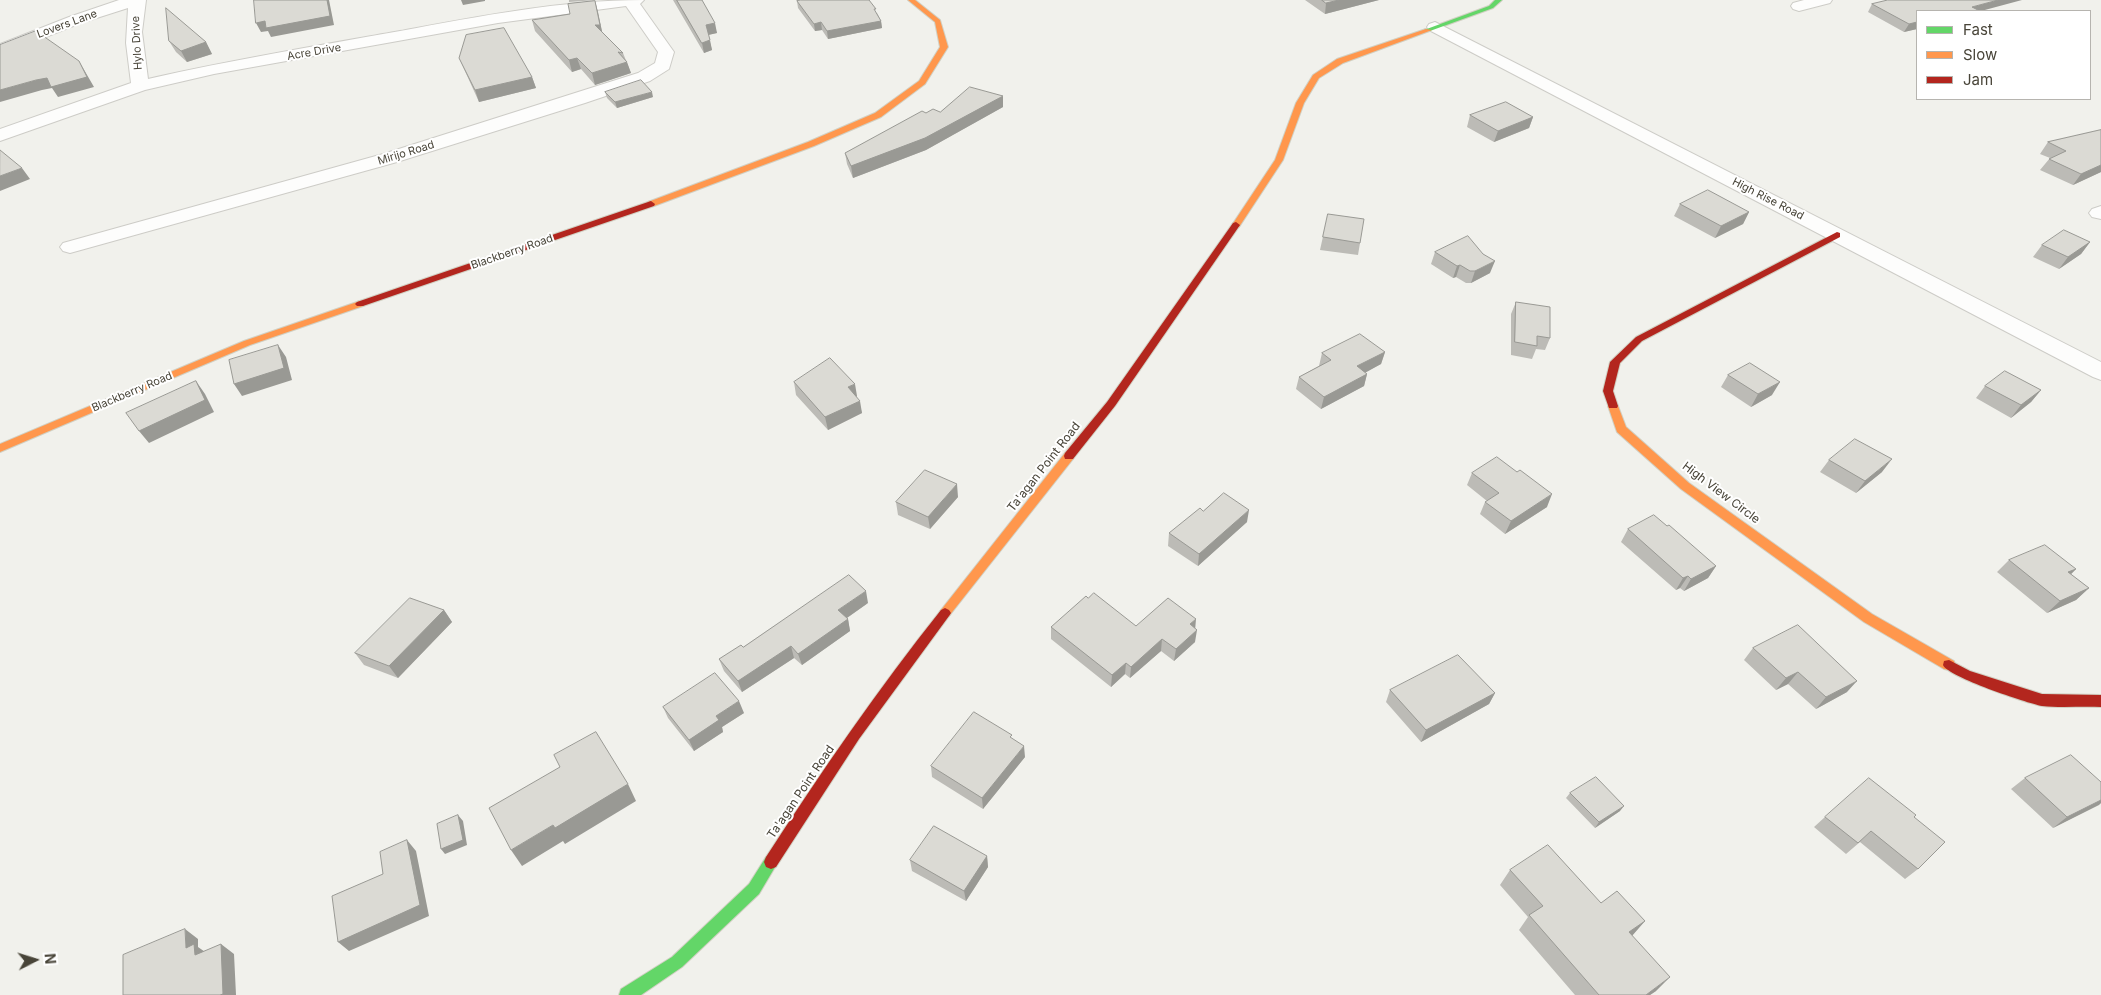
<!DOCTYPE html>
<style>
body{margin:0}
#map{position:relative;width:2101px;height:995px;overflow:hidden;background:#f1f1ec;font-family:Inter,sans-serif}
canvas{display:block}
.legend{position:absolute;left:1916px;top:10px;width:175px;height:90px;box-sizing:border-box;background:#fff;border:1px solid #b6b4af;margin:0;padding:6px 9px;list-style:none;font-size:15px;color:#484438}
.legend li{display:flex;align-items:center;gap:10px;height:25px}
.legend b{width:25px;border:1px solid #b6b4af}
.north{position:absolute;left:10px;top:935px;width:50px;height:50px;-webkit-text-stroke:4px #fff;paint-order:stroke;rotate:85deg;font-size:14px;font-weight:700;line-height:20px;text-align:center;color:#484438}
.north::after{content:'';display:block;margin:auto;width:18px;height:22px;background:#484438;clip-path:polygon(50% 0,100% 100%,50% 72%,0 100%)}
</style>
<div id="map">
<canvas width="2101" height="995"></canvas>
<ul class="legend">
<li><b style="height:6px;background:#63d668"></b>Fast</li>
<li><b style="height:6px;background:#ff974d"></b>Slow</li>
<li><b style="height:6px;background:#b3261e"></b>Jam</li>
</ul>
<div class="north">N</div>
</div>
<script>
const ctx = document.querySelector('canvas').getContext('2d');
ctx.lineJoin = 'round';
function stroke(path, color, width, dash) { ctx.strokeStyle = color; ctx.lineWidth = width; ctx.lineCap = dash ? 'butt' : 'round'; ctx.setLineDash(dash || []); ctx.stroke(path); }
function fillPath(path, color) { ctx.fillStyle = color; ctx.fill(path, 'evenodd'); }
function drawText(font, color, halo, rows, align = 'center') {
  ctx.font = font + ' Inter,sans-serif'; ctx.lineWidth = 4; ctx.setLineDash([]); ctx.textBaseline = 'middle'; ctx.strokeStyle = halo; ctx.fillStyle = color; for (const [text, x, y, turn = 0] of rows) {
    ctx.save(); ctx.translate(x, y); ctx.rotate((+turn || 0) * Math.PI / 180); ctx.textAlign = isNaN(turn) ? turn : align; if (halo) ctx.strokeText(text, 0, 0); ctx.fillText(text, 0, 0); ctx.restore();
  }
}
const street = new Path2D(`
 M119,0H146L142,32L148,79C231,60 316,46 400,31C481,16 562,0 644,0L640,4L674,52L669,69L650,81L585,103L397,162L70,253L63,251L60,247L63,243L383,154L638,73L655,63L658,52L626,6L498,23L214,74L145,90L0,141V129L131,83L126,43L128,8L81,23L0,55V44L69,17Z
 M1804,0H1832L1830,3L1799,11L1793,9L1791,6L1793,3Z
 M1435,22L2101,362V380L2093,377L1429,30L1427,27L1429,24Z
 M2101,206V219L2092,217L2089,213L2092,209Z`);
const fast = new Path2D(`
 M1495,0H1502L1493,8L1430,31L1424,30L1489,6Z
 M771,855L776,857L778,862L759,894L682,967L641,995H619L621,989L672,957L749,884L766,857Z`);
const slow = new Path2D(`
 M908,0H915L940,20L948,47L925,84L881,117L814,146L654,206H648V202L808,142L875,113L919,81L940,47L935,22Z
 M1426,29L1432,30L1343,63L1319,78L1304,103L1283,160L1239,227H1233L1232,225L1275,160L1296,103L1313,75L1337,59Z
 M360,301L365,304L363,306L250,345L0,452V444L244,341Z
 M1613,402L1618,406L1626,427L1689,483L1872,614L1954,661L1955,665L1954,669L1949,670L1944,669L1864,622L1681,489L1617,432L1608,406Z
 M1069,452L1073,453L1074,456L1073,459L949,616L945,618L941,616L939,613L941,610L1065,453Z`);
const jam = new Path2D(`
 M651,201L655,204L654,206L363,306H357L355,304L357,302Z
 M1236,222L1240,225L1115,406L1073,459H1065L1064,456L1065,453L1107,402L1233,223Z
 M1837,232L1840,233V237L1642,341L1620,363L1613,391L1618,406L1617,408H1609L1603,391L1610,362L1636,337Z
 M945,608L949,610L951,613L949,616L859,739L776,867L771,869L766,867L764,862L766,857C821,772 878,689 941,610Z
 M1949,660L1970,671L2042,694L2101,695V707C2082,706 2061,708 2042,706C2027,703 1948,677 1943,665L1944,661Z`);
stroke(street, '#cdccc7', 2);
stroke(fast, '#d1d0c3', 2);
stroke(slow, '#d1d0c3', 2);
stroke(jam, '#d1d0c3', 2);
fillPath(street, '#fdfdfc');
fillPath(fast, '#63d668');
fillPath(slow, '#ff974d');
fillPath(jam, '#b3261e');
fillPath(new Path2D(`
 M569,0H596L569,2Z
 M673,0H702L717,33L708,35L712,50L704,53Z
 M1305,0H1379L1325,14Z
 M595,1L602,32L623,53L631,73L595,85L581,69L572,72L535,31L532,20L570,14Z
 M797,1L877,13L881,21L882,28L828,39L822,30L815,31L798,8Z
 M1872,4L1917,11V29L1904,32L1868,12Z
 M169,41L206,42L212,54L187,62L176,52Z
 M459,58L532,77L536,88L479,102Z
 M605,92L653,97L617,108L607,98Z
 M1003,107L926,150L853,178L847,164L845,153L926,113Z
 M1470,115L1533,117L1529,128L1494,142L1467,127Z
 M2101,130V172L2073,185L2040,170L2050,158L2040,154L2048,142Z
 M1680,204L1749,212L1743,224L1715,238L1674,216Z
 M1328,214L1360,243L1358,255L1320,250Z
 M2090,242L2081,254L2059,269L2033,257L2042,245Z
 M1435,252L1490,273L1471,283H1466L1456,277L1453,278L1431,264Z
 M1516,302L1550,338L1545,350L1536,349L1532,359L1511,355V314Z
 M1385,352L1381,364L1365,372L1367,374L1364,386L1321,409L1296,389L1299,377L1319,366L1322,353Z
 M1728,375L1772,395L1751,407L1721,387Z
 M794,382L857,396V397L862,413L828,430L796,395Z
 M1985,386L2041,390L2031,402L2011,418L1976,398Z
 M1829,460L1882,472L1856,493L1820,472Z
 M1517,472L1547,507L1505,534L1480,514L1485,502L1487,501L1467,485L1472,473Z
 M958,497L930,529L898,515L896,502Z
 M1203,511L1247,522L1198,566L1168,546L1169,533Z
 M1628,529L1716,566L1708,578L1684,591L1680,588L1676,590L1621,542Z
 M2009,560L2076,569L2070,575L2089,588L2076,600L2047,613L1997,572Z
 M868,603L847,618L848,619L850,631L802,665L794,658L742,692L724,671L719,659L743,647Z
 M444,610L452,622L398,678L364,665L355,653Z
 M1136,626L1195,628V642L1174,661L1161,651L1130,678L1125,674L1111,687L1051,639V627Z
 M1753,648L1847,692L1816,709L1788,684L1776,690L1744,660Z
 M1390,690L1495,693L1489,704L1421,742L1386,702Z
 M663,707L744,713L722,727L723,732L694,751L668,718Z
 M1025,757L983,809L932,777L931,766Z
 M2025,778L2101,782V803L2053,828L2011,789Z
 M1570,793L1620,811L1595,828L1566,798Z
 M1825,817H1914L1918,869L1905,879L1860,842L1846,854L1814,827Z
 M987,856L988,867L966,901L912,871L910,860Z
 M1510,870L1601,903L1645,921L1632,935L1656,991L1650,995H1575L1519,930L1528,917L1500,885Z`), '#bcbbb6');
fillPath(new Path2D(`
 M327,0H329L334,25L271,37L268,31L261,32L256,23Z
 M461,0H485V1L463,5Z
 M1339,0H1379L1325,14L1326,3Z
 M1998,0H2022L1981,11H1969L1972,7Z
 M595,1L598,12L603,36L595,25Z
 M881,21L882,28L828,39L827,31Z
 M821,22L822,30L815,31L814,24Z
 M1917,22V29L1904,32L1909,24Z
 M715,23L717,33L708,35L706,25Z
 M710,40L712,50L704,53L702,43Z
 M206,42L212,54L187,62L181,51Z
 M577,58L581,69L572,72L569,60Z
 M79,61L94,87L58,97L52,88L42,90L0,102V90L36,80Z
 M627,62L631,73L595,85L592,73Z
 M532,77L536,88L479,102L475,90Z
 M652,92L653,97L617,108L615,102Z
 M1003,96V107L926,150L853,178L851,166Z
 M1533,117L1529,128L1494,142L1498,131Z
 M2101,165V172L2073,185L2081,174Z
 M22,168L30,179L0,191V176Z
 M1749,212L1743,224L1715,238L1721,226Z
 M2090,242L2081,254L2059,269L2068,257Z
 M1495,261L1490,273L1471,283L1475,271Z
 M1460,265L1456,277L1453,278L1457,266Z
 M278,345L286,357L292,380L242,396L234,384Z
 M1385,352L1381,364L1354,379L1357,366Z
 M1367,374L1364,386L1321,409L1324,397Z
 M196,381L205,394L214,412L149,443L139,431Z
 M1780,382L1772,395L1751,407L1758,394Z
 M855,384L857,396L850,400L848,387Z
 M2041,390L2031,402L2011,418L2021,405Z
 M860,401L862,413L828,430L825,417Z
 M1892,459L1882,472L1856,493L1865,481Z
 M957,484L958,497L930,529L928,517Z
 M1552,494L1547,507L1505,534L1511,521Z
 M1249,510L1247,522L1198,566L1199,554Z
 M1716,566L1708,578L1684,591L1691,579Z
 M2076,569L2064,581L2068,572Z
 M1688,576L1680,588L1676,590L1683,578Z
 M2089,588L2076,600L2047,613L2060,601Z
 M866,591L868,603L841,622L838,610Z
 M444,610L452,622L398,678L389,666Z
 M848,619L850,631L802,665L798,654Z
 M1196,619L1195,631L1190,624Z
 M1197,630L1195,642L1174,661L1176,649Z
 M1162,639L1161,651L1130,678L1131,667Z
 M791,646L794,658L742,692L738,681Z
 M1126,663L1125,674L1111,687L1112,675Z
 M1798,672L1788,684L1776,690L1786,678Z
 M1857,681L1847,692L1816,709L1826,697Z
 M1495,693L1489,704L1421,742L1426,730Z
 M739,701L744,713L722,727L723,732L694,751L689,740L716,716Z
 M1024,746L1025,757L983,809L982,798Z
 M628,784L636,801L565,844L563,841L522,866L511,850L553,825Z
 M2101,800V803L2099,805L2053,828L2067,817Z
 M1624,806L1620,811L1595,828L1599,822Z
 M458,815L463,821L467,845L445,854L441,849Z
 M407,840L416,851L429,916L349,951L338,942Z
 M987,856L988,867L966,901L964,891Z
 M1645,921L1632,936L1629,932Z
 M185,929L198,939V947L208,954V964L186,948Z
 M221,944L234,954L236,995H220Z
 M1670,977L1656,991L1650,995H1646Z`), '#999994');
const building = new Path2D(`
 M254,0H327L330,16L266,28L265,21L256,23Z
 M677,0H702L715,23L706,25L710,40L702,43Z
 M801,0H869L876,9H874L881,21L827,31L821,22L814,24L797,1Z
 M1322,0H1339L1326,3Z
 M1888,0H1998L1972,7L1980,11H1917V22L1909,24L1872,4Z
 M595,1L600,25H595L623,53L618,52L627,62L592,73L577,58L569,60L532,20L570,14L568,4Z
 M166,8L206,42L181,51L169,41Z
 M504,28L532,77L475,90L459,58L466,35Z
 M36,31L79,61L87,77L51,87L47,78L36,80L0,90V45Z
 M641,80L652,92L615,102L605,92Z
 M970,87L1003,96L925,138L851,166L845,153L922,111L926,113L933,109L940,112Z
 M1506,102L1533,117L1498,131L1470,115Z
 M2101,130V165L2081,174L2049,159L2066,151L2048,142Z
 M0,150L22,168L0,176Z
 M1708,190L1749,212L1721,226L1680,204Z
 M1328,214L1364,219L1360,243L1323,237Z
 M2064,230L2090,242L2068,257L2042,245Z
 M1468,236L1483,254L1495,261L1475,271H1470L1460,265L1457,266L1435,252Z
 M1516,302L1550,307V338L1537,336V346L1515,342Z
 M1360,334L1385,352L1357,366L1367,374L1324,397L1299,377L1331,360L1322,353Z
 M278,345L284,368L234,384L229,360Z
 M830,358L855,384L848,387L860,401L825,417L794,382Z
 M1750,363L1780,382L1758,394L1728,375Z
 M2005,371L2041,390L2021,405L1985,386Z
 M196,381L205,400L139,431L126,413Z
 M1855,439L1892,459L1865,481L1829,460Z
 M1497,457L1517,472L1520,470L1552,494L1511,521L1485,502L1499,493L1472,473Z
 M925,470L957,484L928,517L896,502Z
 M1224,493L1249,510L1199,554L1169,533L1200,508L1203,511Z
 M1654,515L1667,526L1669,525L1716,566L1691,579L1688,576L1683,578L1628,529Z
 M2045,545L2076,569L2068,572L2089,588L2060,601L2009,560Z
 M849,575L866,591L838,610L848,619L798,654L791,646L738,681L719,659L741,645L743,647Z
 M1094,593L1136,626L1168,598L1196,619L1190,624L1197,630L1176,649L1162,639L1131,667L1126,663L1112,675L1051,627L1086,596L1088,598Z
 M410,598L444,610L389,666L355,653Z
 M1798,625L1857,681L1826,697L1798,672L1786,678L1753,648Z
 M1458,655L1495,693L1426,730L1390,690Z
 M715,673L739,701L716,716L719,720L689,740L663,707Z
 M974,712L1012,735L1010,737L1024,746L982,798L931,766Z
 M596,732L628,784L555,828L553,825L511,850L489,808L560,767L554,755Z
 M2071,755L2101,782V800L2067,817L2025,778Z
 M1596,777L1624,806L1599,822L1570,793Z
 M1869,778L1916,815L1914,817L1945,842L1918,869L1871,831L1858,843L1825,817Z
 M458,815L463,840L441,849L437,824Z
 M934,826L987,856L964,891L910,860Z
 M407,840L420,905L338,942L332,896L383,874L380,852Z
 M1548,845L1601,903L1617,891L1645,921L1629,932L1670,977L1646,995H1599L1529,915L1543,906L1510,870Z
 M185,929L186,948L194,944L195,955L221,944L223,994L220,995H123V955Z`);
fillPath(building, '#dbdad4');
stroke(building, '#999994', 1);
drawText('11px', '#484438', '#fff', [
 ["Lovers Lane",67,24,-20],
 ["Hylo Drive",137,43,-93],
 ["Acre Drive",314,52,-10],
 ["Mirijo Road",406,153,-17],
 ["High Rise Road",1768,199,27],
 ["Blackberry Road",512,252,-19],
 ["Blackberry Road",132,392,-23]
]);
drawText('12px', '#484438', '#fff', [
 ["Ta'agan Point Road",1044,467,-52],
 ["High View Circle",1721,493,37],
 ["Ta'agan Point Road",801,792,-56]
]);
</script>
